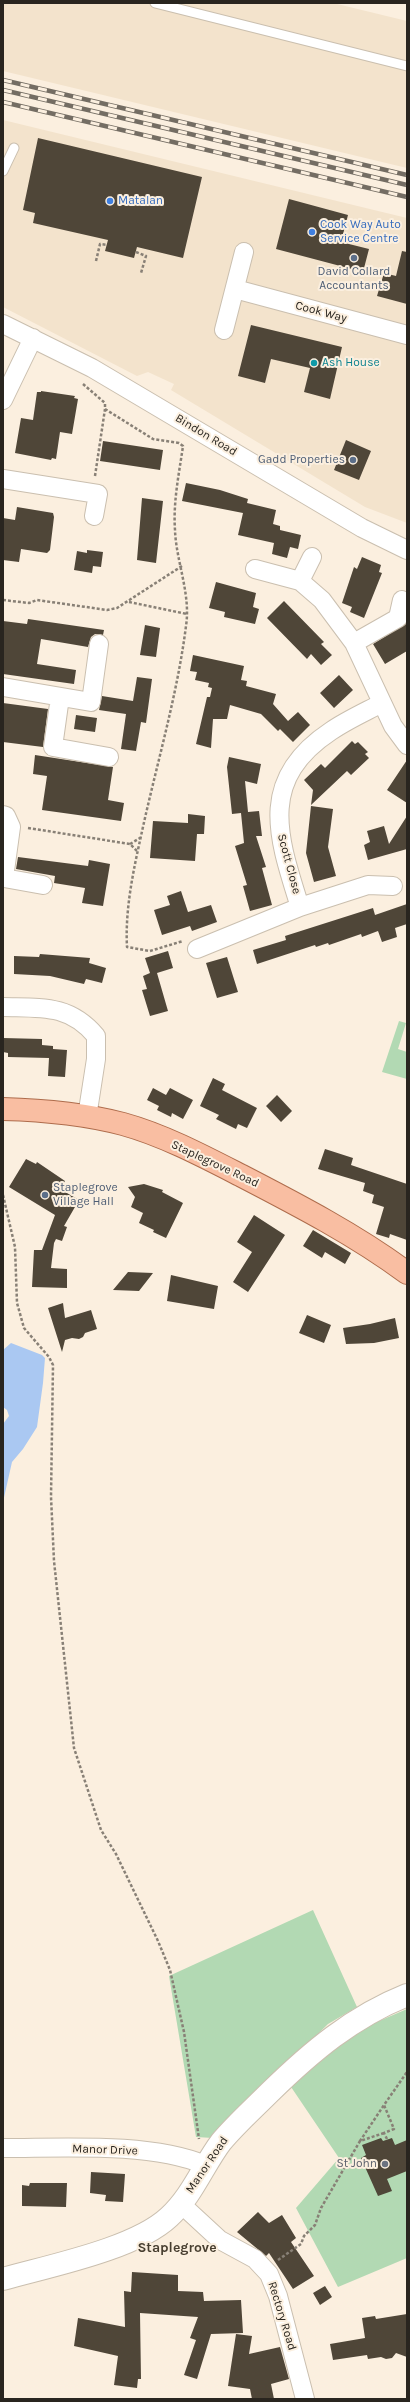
<!DOCTYPE html>
<style>
body{margin:0}
#map{position:relative;width:410px;height:2402px;overflow:hidden;background:#fbefdf;font-family:Karla,sans-serif}
canvas{display:block}
.frame{position:absolute;inset:0;border:4px solid #29251f;pointer-events:none}
</style>
<div id="map">
<canvas width="410" height="2402"></canvas>
<div class="frame"></div>
</div>
<script>
const ctx = document.querySelector('canvas').getContext('2d');
ctx.lineJoin = 'round';
function fillPath(path, color) { ctx.fillStyle = color; ctx.fill(path, 'evenodd'); }
function stroke(path, color, width, dash) { ctx.strokeStyle = color; ctx.lineWidth = width; ctx.lineCap = dash ? 'butt' : 'round'; ctx.setLineDash(dash || []); ctx.stroke(path); }
function drawText(font, color, halo, rows, align = 'center') {
  ctx.font = font + ' Karla,sans-serif'; ctx.lineWidth = 4; ctx.setLineDash([]); ctx.textBaseline = 'middle'; ctx.strokeStyle = halo; ctx.fillStyle = color; for (const [text, x, y, turn = 0] of rows) {
    ctx.save(); ctx.translate(x, y); ctx.rotate((+turn || 0) * Math.PI / 180); ctx.textAlign = isNaN(turn) ? turn : align; if (halo) ctx.strokeText(text, 0, 0); ctx.fillText(text, 0, 0); ctx.restore();
  }
}
fillPath(new Path2D(`
 M3,3H333L407,21V168L3,71Z
 M3,120L407,218V523L365,507L171,390L174,384L148,372L137,376L3,307Z`), '#f3e3cc');
fillPath(new Path2D(`
 M399,1021L406,1023L398,1049L407,1052V1079L382,1072Z
 M313,1910L357,2007L328,2024L213,2138L196,2137L169,1976Z
 M407,2009V2258L338,2287L296,2208L339,2158L287,2081L349,2034Z`), '#b2d9b3');
fillPath(new Path2D(`
 M11,1343L42,1355L45,1358L43,1383L37,1427L23,1449L12,1462L3,1502V1424L9,1416L7,1410L3,1407V1350Z`), '#aac8f2');
fillPath(new Path2D(`
 M38,138L202,177L183,258L137,247L134,258L105,251L108,240L33,223L35,213L23,210Z
 M289,199L348,215L341,242L369,249L363,272L276,249Z
 M402,251L407,252V304L377,296L384,273L396,276Z
 M251,325L342,347L330,399L304,392L310,368L271,359L265,383L238,376Z
 M41,391L75,396L74,398L78,399L72,434L60,432L56,459L52,458L51,460L15,453L21,418L33,420L37,392H41Z
 M346,440L371,451L359,480L334,470Z
 M103,441L163,450L160,470L100,461Z
 M186,483L220,490L248,499L247,503L276,510L273,524L280,526V530L301,535L298,549L290,547L287,558L272,554L274,543L238,535L243,513L182,501Z
 M142,498L163,501L156,563L137,560Z
 M17,507L53,513L54,517L50,550L47,553L21,549L19,562L3,560V518L15,520Z
 M87,550L103,552L101,567L93,566L92,573L74,570L77,551L87,553Z
 M362,557L381,565L379,572L382,573L364,618L350,612L352,607L342,603L354,567L357,569Z
 M216,582L256,593L253,607L259,609L255,624L224,617L225,612L209,608Z
 M284,601L324,642L321,644L332,655L321,665L311,654L307,659L267,618Z
 M28,619L104,630L103,635L95,634L91,637L88,647L41,639L37,664L76,670L74,684L3,674V621L27,624Z
 M407,623V651L385,664L373,644Z
 M145,625L160,628L156,657L140,655Z
 M193,655L244,666L241,680L247,681L246,686L276,694L273,704L288,721L298,712L310,725L293,742L280,729L278,731L261,714L230,705L227,719H213L211,748L196,744L207,697H210L212,688L208,687L209,683L195,680L197,672L190,671Z
 M339,675L353,690L334,708L320,693Z
 M137,677L152,679L146,723L141,722L136,751L121,749L126,714L99,710L102,696L133,701Z
 M3,703L48,709L43,747L3,742Z
 M76,715L97,718L95,732L74,729Z
 M352,741L355,744L358,742L368,752L365,754L369,758L351,775L347,771L311,805L313,790L304,780L321,764L325,768Z
 M35,755L113,767L108,800L124,803L121,821L42,810L47,776L33,774Z
 M229,757L261,764L257,784L245,781L248,812L259,811L262,836H256L266,867L262,868L272,905L250,911L243,886L247,885L235,846L244,843L241,813L232,814L227,767Z
 M407,760V803L387,790Z
 M311,806L333,809L328,847L336,876L314,882L306,853Z
 M188,814L205,816L204,834H197L195,861L150,858L153,821L188,823Z
 M407,816V849L368,860L364,845L370,842L367,831L384,826L389,844Z
 M18,857L88,866L89,860L110,864L103,906L82,903L85,888L54,883L55,876L16,869Z
 M181,891L188,912L211,905L217,922L192,931L190,926L162,935L154,910L170,905L167,896Z
 M407,904V924L395,928L397,937L382,942L378,931L362,937L361,934L329,945L328,943L316,947L315,945L257,964L253,950L286,940L285,936L373,908L375,915Z
 M168,951L173,968L157,973L168,1011L150,1016L142,990L147,989L143,976L150,973L145,958Z
 M40,954L90,958L89,963L106,968L102,983L86,979L84,984L50,976L14,974V956L39,957Z
 M227,957L238,992L217,998L206,963Z
 M3,1038L42,1039V1045L53,1046V1049L67,1050L65,1077L48,1076L49,1058L8,1057V1053L3,1052Z
 M213,1078L225,1084L222,1090L257,1108L247,1128L238,1124L236,1129L216,1119L219,1115L200,1106Z
 M153,1088L166,1095L170,1088L193,1100L183,1119L172,1113L171,1117L157,1110L159,1106L147,1100Z
 M277,1095L292,1111L281,1122L266,1106Z
 M325,1149L353,1158L351,1165L407,1184V1240L390,1234L389,1238L376,1234L384,1207L372,1203L374,1195L363,1191L365,1183L318,1169Z
 M26,1159L36,1164L37,1162L65,1181L60,1189L79,1200L64,1226L67,1227L62,1241L56,1239L54,1243L51,1268L67,1269V1288L32,1287L34,1250H42L55,1215L9,1187Z
 M144,1184L163,1190L162,1192L183,1203L166,1238L153,1232L154,1230L139,1223L143,1213L131,1207L135,1197L128,1187Z
 M254,1215L285,1235L248,1292L233,1282L252,1252L237,1242Z
 M313,1230L351,1253L345,1264L325,1252L322,1258L303,1246Z
 M128,1272L153,1273L139,1291L113,1290Z
 M171,1275L218,1286L214,1309L167,1301Z
 M63,1303L65,1318L91,1310L97,1329L85,1333L83,1337L79,1339L72,1338L65,1340L62,1352L48,1308Z
 M307,1315L331,1325L324,1343L299,1333Z
 M395,1318L399,1338L374,1343L346,1344L343,1328L370,1324Z
 M381,2138L383,2141L392,2138L395,2145L407,2140V2171L387,2179L392,2191L378,2196L361,2158L366,2155L362,2145Z
 M91,2172L125,2174L123,2202L105,2201L106,2195L90,2193Z
 M30,2183H67L66,2207L22,2206V2185L29,2186Z
 M258,2212L269,2223L282,2215L296,2238L291,2242L314,2276L293,2289L269,2253L266,2256L237,2232Z
 M132,2272L178,2275V2291L203,2292L204,2301L241,2300L243,2333L211,2334L197,2379L184,2375L196,2340L190,2338L198,2317L140,2313L141,2379H138L137,2388L114,2385L118,2356L74,2346L78,2318L125,2327L124,2291L131,2292Z
 M325,2286L332,2297L320,2305L313,2293Z
 M407,2314V2357L396,2353L392,2358L386,2359L381,2357L368,2359L367,2355L333,2360L330,2344L365,2338L362,2318L375,2316L376,2319Z
 M236,2334L252,2336L249,2354L280,2347L289,2379L271,2384L274,2399H252L250,2389L228,2386Z`), '#4f4638');
const service = new Path2D(`
 M155,3L407,66
 M3,171L14,148`);
const minor = new Path2D(`
 M235,289L407,335
 M3,324L92,368L362,528L407,550
 M224,330L244,252
 M3,400L33,338
 M3,479L98,494L94,516
 M255,569L300,581L322,600L354,643L393,726L407,745
 M300,581L312,557
 M354,643L398,618L402,600
 M3,687L91,702L99,644
 M60,697L53,747L109,757
 M3,815L6,816L11,827L4,878L43,885
 M300,907C278,837 257,780 331,731C347,720 365,712 382,703
 M197,949L300,907L368,885L393,886
 M3,1007C41,1008 69,1004 96,1036V1059L87,1117
 M3,2148C63,2148 150,2142 205,2165
 M181,2204L220,2240L255,2259L269,2274L278,2296L305,2399`);
const tertiary = new Path2D(`
 M3,2279C49,2266 135,2249 169,2217C192,2196 203,2166 221,2142C236,2124 253,2109 270,2092C311,2052 352,2017 407,1995`);
const primary = new Path2D(`
 M3,1109C42,1110 85,1114 123,1124C163,1135 203,1156 240,1175C296,1204 356,1235 407,1273`);
stroke(service, '#cabfaf', 11);
stroke(minor, '#cabfaf', 20);
stroke(tertiary, '#cabfaf', 24);
stroke(primary, '#ae6c4c', 24);
stroke(new Path2D(`
 M136,252L146,256L141,273
 M96,261L100,244L107,245
 M83,384L105,403V409L153,439L179,443L183,446C179,474 173,502 175,530C176,561 191,594 186,626C177,697 156,766 141,836C133,872 125,910 127,947L150,951L183,941
 M95,476L105,409
 M3,600L29,603L37,600L107,610L117,608L182,566
 M129,602L187,614
 M28,828L130,844L137,851
 M130,844L140,838
 M3,1195L15,1247L17,1303L24,1328L49,1357L53,1365L51,1497L54,1561L74,1748L101,1830L116,1854L158,1941L170,1970L184,2032L199,2139
 M384,2133L360,2141L384,2105
 M387,2139L384,2133L394,2129L384,2105L407,2072
 M278,2260L301,2244L304,2236L315,2225L321,2208L360,2141`), '#888076', 2.5, [3, 2]);
stroke(service, '#fff', 9);
stroke(minor, '#fff', 18);
stroke(tertiary, '#fff', 22);
stroke(primary, '#f9bea2', 22);
const rail = new Path2D(`
 M3,80L407,175
 M3,90L407,185
 M3,102L407,197`);
stroke(rail, '#746d63', 4.5);
stroke(rail, '#fbefdf', 3, [9]);
for (const [x, y, r, color] of [
 [110,201,4,"#3f7fe0"],
 [312,232,4,"#3f7fe0"],
 [354,258,4,"#5c6f8a"],
 [314,363,4,"#0f9aa8"],
 [353,460,4,"#5c6f8a"],
 [45,1195,4,"#5c6f8a"],
 [385,2164,4,"#6b7280"]
]) { const dot = new Path2D(); dot.arc(x, y, r, 0, 2 * Math.PI); ctx.fillStyle = color; ctx.fill(dot); stroke(dot, '#fbefdf', 1.5); }
drawText('12px', '#366cbe', '#fbefdf', [
 ["Matalan",118,201],
 ["Cook Way Auto",320,225],
 ["Service Centre",320,239]
], 'left');
drawText('12px', '#4e5e75', '#fbefdf', [
 ["David Collard",354,272],
 ["Accountants",354,286],
 ["Gadd Properties",345,460,"right"],
 ["Staplegrove",53,1188,"left"],
 ["Village Hall",53,1202,"left"]
]);
drawText('12px', '#29251f', '#fbefdf', [
 ["Cook Way",321,312,15],
 ["Bindon Road",206,435,31],
 ["Scott Close",289,864,75],
 ["Staplegrove Road",215,1164,25],
 ["Manor Drive",105,2150,2],
 ["Manor Road",207,2165,-56],
 ["Rectory Road",282,2316,73]
]);
drawText('12px', '#0d838f', '#fbefdf', [
 ["Ash House",322,363]
], 'left');
drawText('12px', '#5b616d', '#fbefdf', [
 ["St John",377,2164]
], 'right');
drawText('bold 14px', '#473e30', '#fbefdf', [
 ["Staplegrove",177,2248]
]);
</script>
